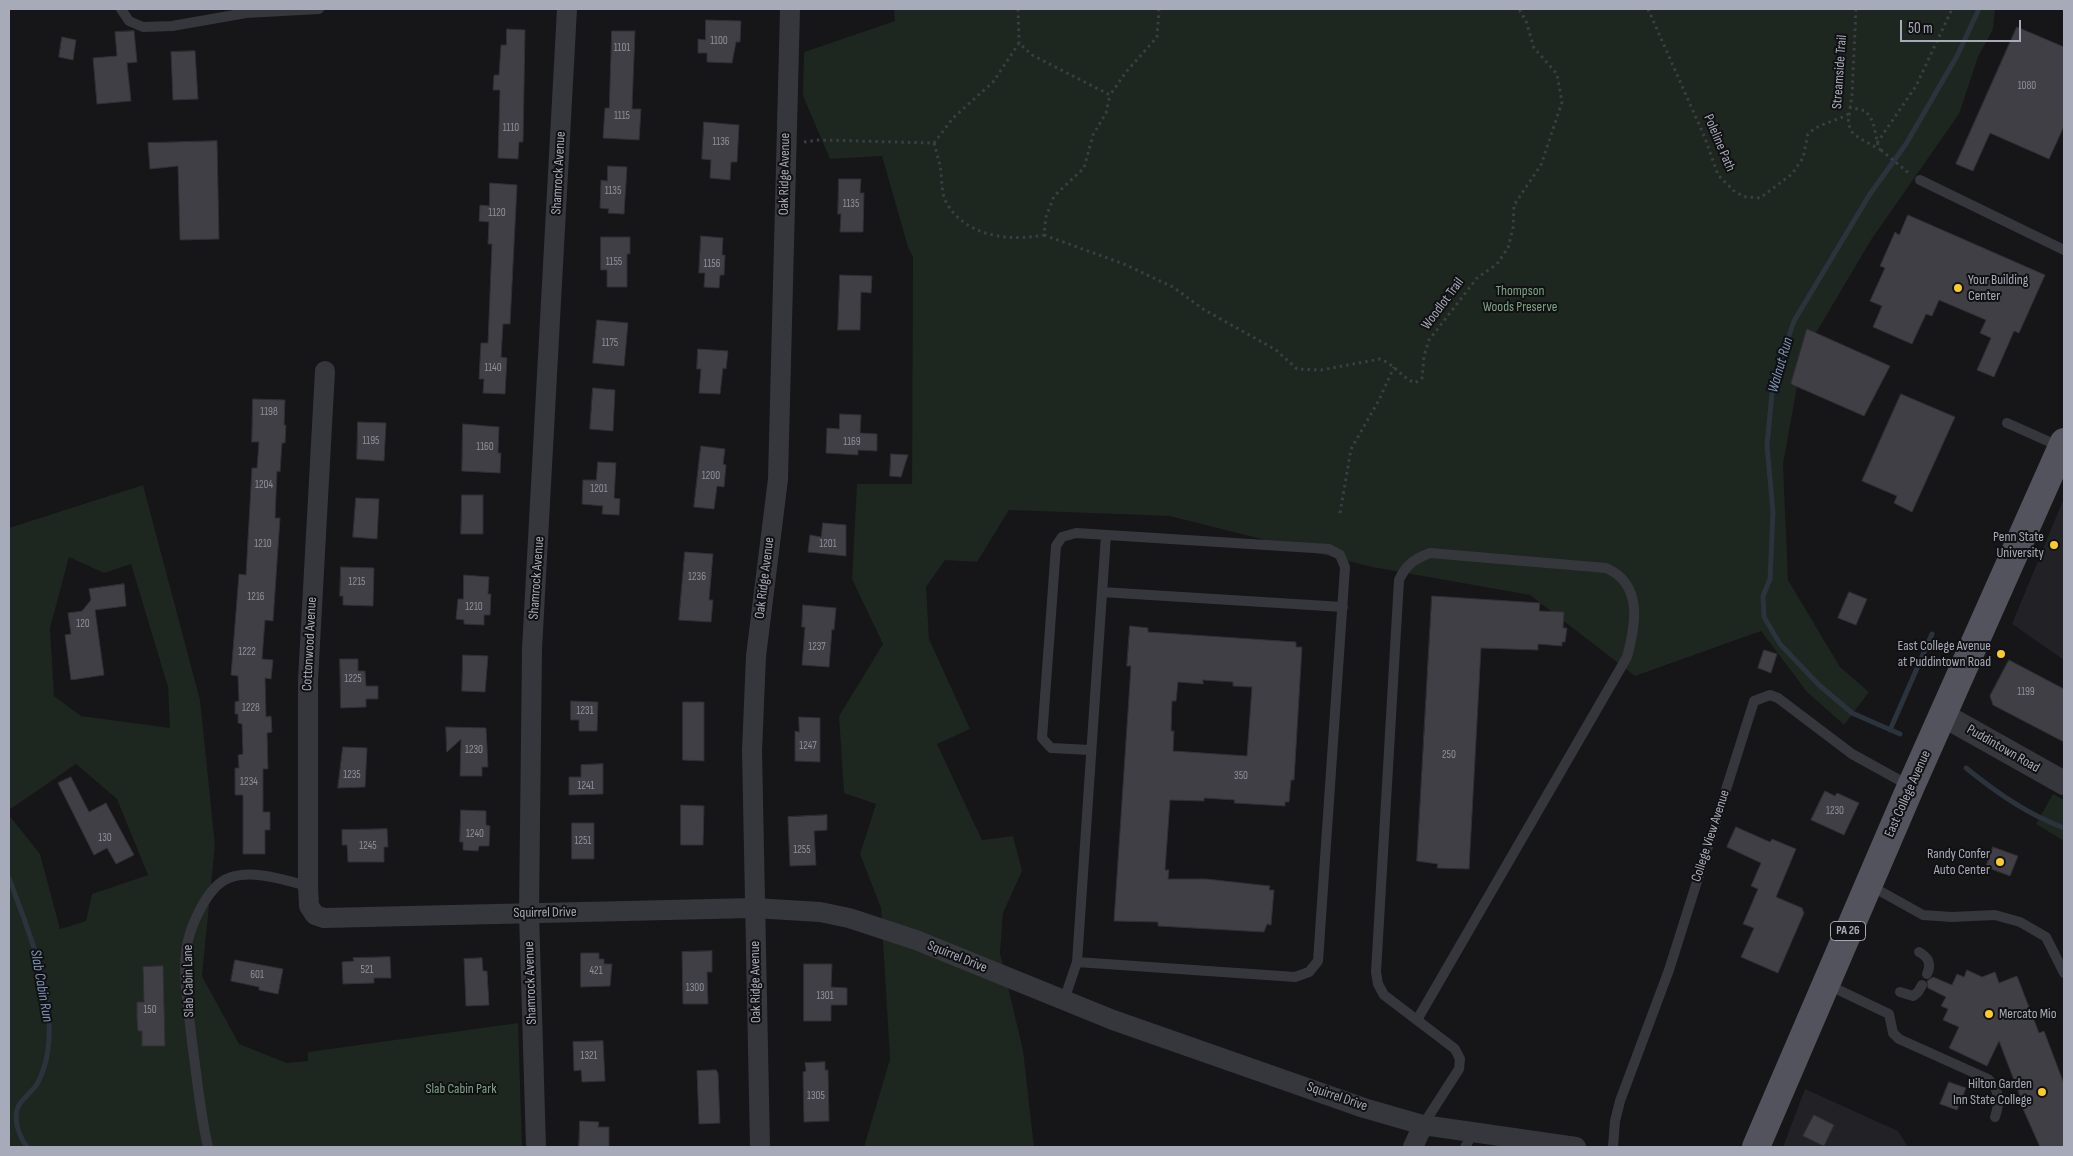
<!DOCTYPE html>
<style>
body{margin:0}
#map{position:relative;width:2073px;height:1156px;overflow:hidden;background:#161518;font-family:"Sofia Sans Condensed",sans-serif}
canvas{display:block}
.frame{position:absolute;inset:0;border:10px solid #a7aab8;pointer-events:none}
.scale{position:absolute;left:1900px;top:20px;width:121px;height:22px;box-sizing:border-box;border:2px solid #a7aab8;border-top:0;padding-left:6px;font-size:15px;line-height:18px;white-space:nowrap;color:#a7aab8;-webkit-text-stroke:4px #111013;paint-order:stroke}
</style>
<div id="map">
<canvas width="2073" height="1156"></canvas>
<div class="frame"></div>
<div class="scale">50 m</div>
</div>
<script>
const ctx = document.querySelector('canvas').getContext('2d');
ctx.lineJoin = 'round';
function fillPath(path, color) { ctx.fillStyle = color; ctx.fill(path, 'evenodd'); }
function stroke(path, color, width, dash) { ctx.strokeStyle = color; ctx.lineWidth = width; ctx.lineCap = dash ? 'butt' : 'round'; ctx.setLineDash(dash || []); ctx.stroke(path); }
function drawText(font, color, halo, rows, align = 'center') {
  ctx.font = font + ' "Sofia Sans Condensed",sans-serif'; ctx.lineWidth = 4; ctx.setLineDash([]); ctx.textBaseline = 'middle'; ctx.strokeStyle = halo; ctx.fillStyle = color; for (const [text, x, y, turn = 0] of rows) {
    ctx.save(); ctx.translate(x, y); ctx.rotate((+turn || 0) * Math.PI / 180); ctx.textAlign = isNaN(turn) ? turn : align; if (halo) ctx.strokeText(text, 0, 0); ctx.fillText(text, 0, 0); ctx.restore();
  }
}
fillPath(new Path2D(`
 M2064,498V660L2012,624Z
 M1805,1089L1898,1131L1908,1147H1783Z`), '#222125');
fillPath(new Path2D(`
 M894,9H1995L1993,29L1978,57L1959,114L1871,240L1807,348L1797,387L1783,464L1788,580L1840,667L1869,692L1844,725L1807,692L1761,631L1635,676L1530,595L1372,567L1170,516L1009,510L977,562L945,560L926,587L929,639L970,729L937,744L982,840L1013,836L1022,871L1003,913L1000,953L1023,1050L1034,1147H864L890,1059L881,908L860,854L876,804L844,793L839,716L883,644L852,579L857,484H912L913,257L908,247L882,156L830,159L803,96L804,52L895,21Z
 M143,485L200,700L215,845L202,976L239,1044L287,1063L308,1061V1052L518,1023L522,1147H9V815L40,854L60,929L86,921L92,894L148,875L117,799L76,764L9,810V528ZM69,557L104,573L131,564L168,687L170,728L81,716L54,696L50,628Z
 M2053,794L2064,800V841L2036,824Z`), '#1d261f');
stroke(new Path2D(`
 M1890,730L1932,634
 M1900,734L1852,713L1819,685L1780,644L1764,617L1763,596L1770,579L1773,513L1767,445L1773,383L1794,321L1870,194L1906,144L1957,56L1979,9
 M1966,768C1997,793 2027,814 2064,828
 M9,878C28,930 58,999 47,1055C46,1064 41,1077 37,1084C32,1092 24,1097 19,1105C12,1118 19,1136 27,1147`), '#2b333c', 5);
const building = new Path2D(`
 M706,20L741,21L740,42H736L732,63L707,62V53H698V39L705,40Z
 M2017,27L2064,47V126L2049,159L1990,133L1973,171L1956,164Z
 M507,29L525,30L523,142H519L518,159L498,158L500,90H493L494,75H499L501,45H506Z
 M134,31L137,62L127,63L131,101L97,104L93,58L117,56L115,32Z
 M612,31H635L632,109H641L639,140L603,138L605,108H609Z
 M62,37L76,40L73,60L59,57Z
 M195,51L198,99L173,100L171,52Z
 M704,122L739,125L737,162H731L730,180L710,178L711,160L702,159Z
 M217,141L219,239L180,240L178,166L150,169L148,143Z
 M608,166L627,167L624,214L608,213L609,209L600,208L601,180L607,181Z
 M839,179H861L860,193H864L863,232H840L841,214H838Z
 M490,183L517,185L510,324H503L501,357L507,358L505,394L483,393L484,379H479L481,343H488L492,244H488L489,222L479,221L480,205L489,206Z
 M1908,215L2045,275L2019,333L2014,331L1994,377L1977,370L1991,338L1980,333L1986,320L1939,300L1932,316L1926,314L1912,344L1873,327L1882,306L1870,301L1885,268L1880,266L1895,232L1899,235Z
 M701,236L723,238L722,255H725L724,275H720L719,288L704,287L705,273H699Z
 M601,237H630V254H627V287H607V270H601Z
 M840,275L872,276L871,293L861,292L860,330H838Z
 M597,320L628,323L624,366L593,363Z
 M1807,329L1890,366L1864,416L1791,384Z
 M698,349L728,351L726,369L723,368L720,394L699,393L701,369H697Z
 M593,388L615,390L613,431L590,429Z
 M1901,394L1955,417L1912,512L1894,503L1897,496L1862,481Z
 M253,399L285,400L284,425H286L285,443H282L280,472L277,471L275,518H280L273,621L265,620L262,659L273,660L271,679L265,678L266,717L271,716L272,732L267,733L268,769H263V812H270V830H265V854H243V795H235V768H239L238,755L243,754L242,724L238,723V714H235V702L239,701L238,676L231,675L239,574L246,575L252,468H257L259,442H252Z
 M840,414L861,415L860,433L877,434V451L858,450V455L826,453L827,428L839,429Z
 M358,422L386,423L384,461L357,459Z
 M463,424L499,427L498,453H501L500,473L462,471Z
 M701,446L725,449L723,464L726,465L724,487L717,486L714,509L694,507Z
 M891,454L908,455L901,477L890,476Z
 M598,462L616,463L614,498L620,499L619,515L602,514L603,506L582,504L583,480H596Z
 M462,495H483V534H461Z
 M356,498L379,499L377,539L353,537Z
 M823,523L846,525V556L808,552L810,535L821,537Z
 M685,552L713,554L709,600H713L711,622L679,620Z
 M341,567L374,568L373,606L343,605V596H340Z
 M464,575L489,577L488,594H491L490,615H484V625L464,624V620L456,619L458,599H463Z
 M124,584L126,606L95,610L104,675L71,680L65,635L71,634L68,613L82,611L91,600L89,589Z
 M1849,592L1867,599L1856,625L1838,618Z
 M1432,596L1540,603L1539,611L1564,612L1563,628H1567L1565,642H1562V646L1538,644V650L1481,648L1469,869L1437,868L1438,864L1417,861Z
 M803,605L836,608L834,630L832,629L829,667L802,665L805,627H802Z
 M1130,626L1148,628V632L1296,642V647H1302L1294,780H1291L1289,802H1285V806L1234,803L1235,800L1204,798V801L1170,800L1165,870H1169L1168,879H1206L1270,886L1269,890H1274L1271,925L1267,924L1264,932L1158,926V922L1114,921L1131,666H1127ZM1203,680L1233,682V686L1252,687L1247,756L1173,751L1174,731H1171L1172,701H1176L1178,682L1203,684Z
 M1764,650L1777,654L1771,673L1758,668Z
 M463,655L488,656L485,692L462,691Z
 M340,659H358V671H365L366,686H378V699H366V707L341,708Z
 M2009,660L2064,689V742L1993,705L1990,696Z
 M571,701L598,702L597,731H579V720H571Z
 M683,702H704V761L683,760Z
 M799,717L820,718V762L795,761V731L799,732Z
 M446,727L486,728L488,767H482V776H460L461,739L447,752Z
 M343,747L367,748L365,787L338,788Z
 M603,764V794L569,795V777H581V765Z
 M71,777L89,812L106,803L134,855L116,864L107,848L94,855L58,783Z
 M1825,791L1835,796L1837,793L1859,803L1844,835L1811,820Z
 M681,805L704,806L703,845H681Z
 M461,810L486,811V825L490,826L489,846H479L478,851L463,850V842H460Z
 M827,815V830L814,831L816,865L790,866L788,817Z
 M572,823H594V859H572Z
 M1736,827L1770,842L1772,839L1796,849L1776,897L1802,908L1804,913L1778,973L1741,957L1754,928L1743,924L1758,889L1751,886L1761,863L1727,847Z
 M387,829L388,847H384V862H348L347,845H342V830Z
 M1993,847L2018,856L2010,876L1986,867Z
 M712,951V972H707L708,1004H683L682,952Z
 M581,953H599V959H604V964H612L610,986L581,987Z
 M390,957L391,978H374V983L343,984L342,962L354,961L353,958Z
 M482,958L483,971H487L489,1005L466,1006L464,959Z
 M235,960L283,969L278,994L259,990V987L231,981Z
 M804,964H832L831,987L847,988V1005H831V1021H804Z
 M163,966L165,1046H142V1031H138L137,1019V1002H144L143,967Z
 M1967,970L1982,977L1995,972L1999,983L2017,976L2039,1033L2044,1031L2064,1084V1147H2040L2020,1102L2022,1101L1999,1041L1987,1066L1949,1048L1959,1027L1943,1020L1948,1009L1941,1006L1946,997L1928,988L1927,981L1933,977L1952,985L1957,974L1964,977Z
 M603,1041L605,1081L582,1082L581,1070L574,1071L573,1042Z
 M825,1062V1070H828L829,1121L804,1122L803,1072L806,1071L805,1063Z
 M716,1070L718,1073L720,1123L699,1124L697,1071Z
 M1949,1082L1966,1088L1957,1110L1940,1104Z
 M1814,1115L1834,1125L1824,1146L1803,1136Z
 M580,1121L599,1122L598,1127H609V1147H579Z`);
fillPath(building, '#403f45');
stroke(building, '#302f34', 1);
stroke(new Path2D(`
 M1018,9L1019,43
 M1648,9L1705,138L1718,175L1735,192L1746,197L1760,198L1792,174L1803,158L1808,134C1819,123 1835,122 1848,114
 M1856,9L1852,95L1848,123L1852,132L1859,138L1881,150
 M1849,107L1866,111L1873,122L1878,145
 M804,142L819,140L934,143L953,118L993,82L1019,43L1032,55L1110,95L1126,72L1157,37L1159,9
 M934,143C936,150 938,158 940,165C942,176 941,190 945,200C963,236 1008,242 1044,235L1046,217L1054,196L1084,168L1093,135L1106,113L1110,95
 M1877,143L1916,86L1952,9
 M1881,150L1911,175
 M1044,235L1124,264L1173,287L1203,309L1276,350L1297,369L1321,370L1380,359C1394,364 1401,377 1415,383L1422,378L1424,356L1429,340L1477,278L1497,264L1508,248L1513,228L1514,205L1541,165L1562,102L1557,74L1534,48L1526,21L1519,9
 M1340,513L1351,449L1379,400L1394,367`), '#3c3e44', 3, [2.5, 4]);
stroke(new Path2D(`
 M121,9L129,21L143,27L172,26L246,13L319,9
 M1920,180L2064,250
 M2007,423L2061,447
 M1102,592L1343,607
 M1871,886L1923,915L1952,917L1995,915L2020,922L2046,937L2064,973
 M1919,952C1928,957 1932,963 1927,974
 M1077,962L1295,977L1309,972L1318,961L1345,567L1340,555L1329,549L1076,533L1062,537L1056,546L1042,738L1051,748L1090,750
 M1826,984L1889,1014L1893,1033L1899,1039L1988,1079C2000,1090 2000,1102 1995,1117
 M1900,992L1913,996L1918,992L1922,985
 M1064,1000L1077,962L1106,535
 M1417,1020L1627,657C1636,624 1643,584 1606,568L1430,553C1414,559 1406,565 1399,580L1376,972L1378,984L1384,995L1455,1049L1460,1059L1459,1069L1423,1125
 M208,1147C200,1113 197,1077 192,1042C189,1012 183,981 186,951C189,928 207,886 229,878C253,869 284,880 308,886
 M1465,1147L1473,1134
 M1613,1147L1615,1121L1620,1101L1669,970L1754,701L1770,695L1778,698L1852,754L1910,786`), '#36373d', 10);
stroke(new Path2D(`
 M325,371L308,680V886L309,906L315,915L324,918L754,908L820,912L849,918L916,940L1113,1020L1364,1108L1423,1125L1576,1147
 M536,1147L529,913L532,649L567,9
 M760,1147L752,751L756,656L778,479L790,9
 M1413,1147L1423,1125`), '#36373d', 20);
stroke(new Path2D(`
 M1943,715L2064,783`), '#36373d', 24);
stroke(new Path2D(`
 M1756,1147L1911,786L2064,442`), '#52535c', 28);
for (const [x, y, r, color] of [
 [1958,288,5,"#facb2b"],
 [2054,545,5,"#facb2b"],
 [2001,654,5,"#facb2b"],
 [2000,862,5,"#facb2b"],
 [1989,1014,5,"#facb2b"],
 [2042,1092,5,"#facb2b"]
]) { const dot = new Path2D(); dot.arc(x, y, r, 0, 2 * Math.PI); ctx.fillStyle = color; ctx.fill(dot); stroke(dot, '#111013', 2); }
drawText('11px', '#8d8f9b', null, [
 ["1100",719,41],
 ["1101",622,48],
 ["1080",2027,86],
 ["1115",622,116],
 ["1110",511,128],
 ["1136",721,142],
 ["1135",613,191],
 ["1135",851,204],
 ["1120",497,213],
 ["1155",614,262],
 ["1156",712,264],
 ["1175",610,343],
 ["1140",493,368],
 ["1198",269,412],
 ["1195",371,441],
 ["1169",852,442],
 ["1160",485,447],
 ["1200",711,476],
 ["1204",264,485],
 ["1201",599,489],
 ["1210",263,544],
 ["1201",828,544],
 ["1236",697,577],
 ["1215",357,582],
 ["1216",256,597],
 ["1210",474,607],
 ["120",83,624],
 ["1237",817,647],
 ["1222",247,652],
 ["1225",353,679],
 ["1199",2026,692],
 ["1228",251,708],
 ["1231",585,711],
 ["1247",808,746],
 ["1230",474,750],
 ["250",1449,755],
 ["1235",352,775],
 ["350",1241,776],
 ["1234",249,782],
 ["1241",586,786],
 ["1230",1835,811],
 ["1240",475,834],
 ["130",105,838],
 ["1251",583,841],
 ["1245",368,846],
 ["1255",802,850],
 ["521",367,970],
 ["421",596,971],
 ["601",257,975],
 ["1300",695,988],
 ["1301",825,996],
 ["150",150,1010],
 ["1321",589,1056],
 ["1305",816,1096]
]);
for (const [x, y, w] of [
 [1848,931,35]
]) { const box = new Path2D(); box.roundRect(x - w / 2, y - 9.5, w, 19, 4); ctx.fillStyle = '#111013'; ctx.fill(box); stroke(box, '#a7aab8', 1); }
drawText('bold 12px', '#a7aab8', null, [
 ["PA 26",1848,931]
]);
drawText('14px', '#a7aab8', '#111013', [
 ["Streamside Trail",1840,72,-86],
 ["Poleline Path",1719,143,67],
 ["Shamrock Avenue",559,173,-87],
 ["Oak Ridge Avenue",785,174,-89],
 ["Woodlot Trail",1443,304,-53],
 ["Shamrock Avenue",537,578,-86],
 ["Oak Ridge Avenue",765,578,-83],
 ["Cottonwood Avenue",310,644,-87],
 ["Puddintown Road",2003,749,30],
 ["East College Avenue",1908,794,-66],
 ["College View Avenue",1711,836,-72],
 ["Squirrel Drive",545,913,-1],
 ["Squirrel Drive",957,957,22],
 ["Slab Cabin Lane",189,981,-91],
 ["Oak Ridge Avenue",756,982,-91],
 ["Shamrock Avenue",531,983,-92],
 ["Squirrel Drive",1337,1097,19]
]);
drawText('14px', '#a7aab8', '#111013', [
 ["Your Building",1968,280,"left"],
 ["Center",1968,296,"left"],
 ["Penn State",2044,537],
 ["University",2044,553],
 ["East College Avenue",1991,646],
 ["at Puddintown Road",1991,662],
 ["Randy Confer",1990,854],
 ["Auto Center",1990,870],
 ["Mercato Mio",1999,1014,"left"],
 ["Hilton Garden",2032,1084],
 ["Inn State College",2032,1100]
], 'right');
drawText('14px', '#7da484', '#111013', [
 ["Thompson",1520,291],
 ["Woods Preserve",1520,307],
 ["Slab Cabin Park",461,1089]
]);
drawText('italic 15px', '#7c94b5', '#111013', [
 ["Walnut Run",1781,365,-74],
 ["Slab Cabin Run",41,986,80]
]);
</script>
